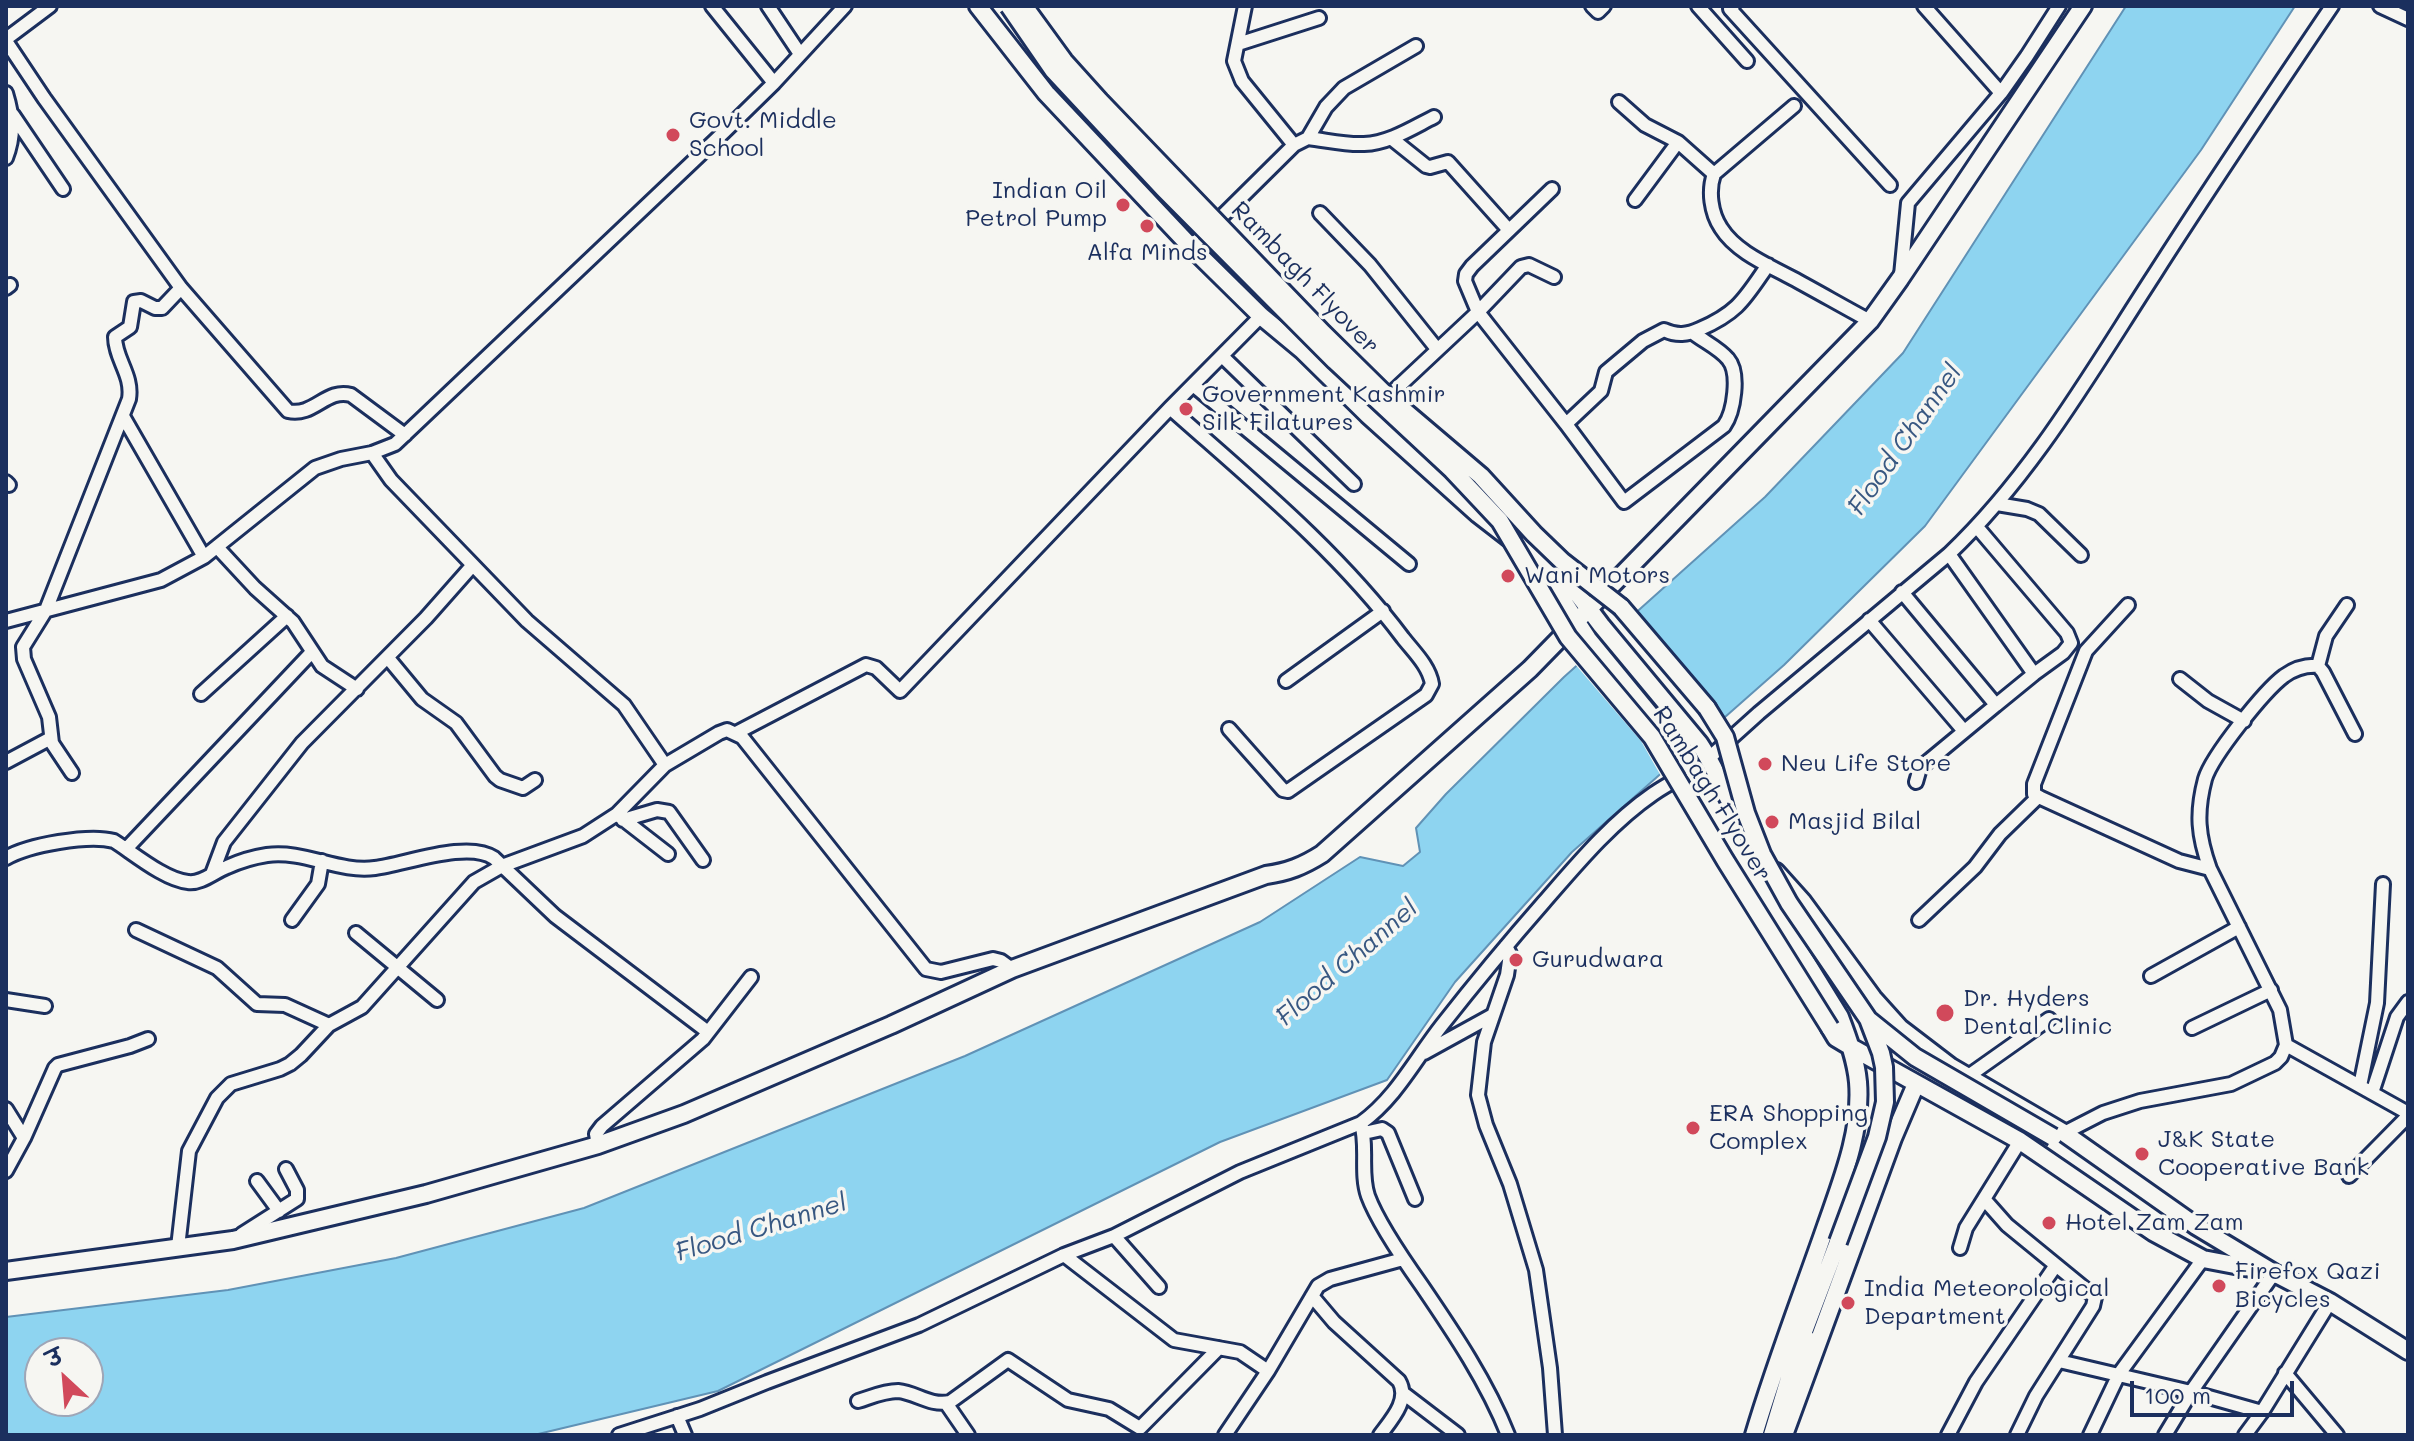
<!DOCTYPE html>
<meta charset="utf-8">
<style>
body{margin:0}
#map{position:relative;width:2414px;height:1441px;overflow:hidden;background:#f6f6f2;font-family:Mali,"Playpen Sans Deva",sans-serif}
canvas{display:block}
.frame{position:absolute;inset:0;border:8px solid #1b2f5e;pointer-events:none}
.north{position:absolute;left:24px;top:1337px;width:80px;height:80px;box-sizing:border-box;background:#f6f6f2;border:2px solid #9ea6b7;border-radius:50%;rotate:334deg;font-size:22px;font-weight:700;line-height:32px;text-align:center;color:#1b2f5e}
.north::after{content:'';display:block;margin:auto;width:28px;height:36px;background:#d1495b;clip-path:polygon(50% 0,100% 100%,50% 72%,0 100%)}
.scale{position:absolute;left:2130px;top:1381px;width:164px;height:36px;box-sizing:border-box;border:4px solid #1b2f5e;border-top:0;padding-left:10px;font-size:24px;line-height:28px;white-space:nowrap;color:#1b2f5e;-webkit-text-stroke:6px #f6f6f2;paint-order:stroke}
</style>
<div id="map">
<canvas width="2414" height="1441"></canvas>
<div class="frame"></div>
<div class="north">उ</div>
<div class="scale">100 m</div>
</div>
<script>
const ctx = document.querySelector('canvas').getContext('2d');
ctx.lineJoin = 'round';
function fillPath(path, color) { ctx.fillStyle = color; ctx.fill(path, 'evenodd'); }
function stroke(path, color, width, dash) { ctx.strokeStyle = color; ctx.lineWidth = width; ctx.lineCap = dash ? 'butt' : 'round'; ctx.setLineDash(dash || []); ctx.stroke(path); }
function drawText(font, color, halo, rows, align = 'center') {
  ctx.font = font + ' Mali,sans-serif'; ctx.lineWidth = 7; ctx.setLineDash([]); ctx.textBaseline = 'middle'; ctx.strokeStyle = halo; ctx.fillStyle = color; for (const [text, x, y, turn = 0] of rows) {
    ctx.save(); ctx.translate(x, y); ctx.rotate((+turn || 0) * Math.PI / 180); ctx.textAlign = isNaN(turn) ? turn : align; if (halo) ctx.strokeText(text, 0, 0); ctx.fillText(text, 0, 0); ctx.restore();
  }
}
const water = new Path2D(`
 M2126,6H2295L2201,150L1925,526L1784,665L1572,852L1455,982L1387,1080L1220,1142L718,1391L534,1435H6V1317L228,1290L396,1258L584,1208L965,1056L1260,922L1360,857L1403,866L1420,852L1416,828L1446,794L1564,677L1765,497L1903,353ZM40,1353H88V1401H40Z`);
fillPath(water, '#8ed4f0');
stroke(water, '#6092b6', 2);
fillPath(new Path2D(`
 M1629,613L1722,726L1662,778L1641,741L1574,663Z`), '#f6f6f2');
const minor = new Path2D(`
 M712,6L774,83
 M768,6L800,54
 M1245,6L1234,61L1242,81L1294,145
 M1592,6L1598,12L1604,6
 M1698,6L1747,61
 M1733,6L1730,9L1890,185
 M1924,6L2001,93
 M2380,6L2408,19
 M6,39L50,6
 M6,41L44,98L181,288L288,411C314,417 326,388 351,395L405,435
 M1238,44L1319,18
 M6,93C13,116 15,135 6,158
 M1619,102L1645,125L1678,142L1714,174L1794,106
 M13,115L63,189
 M1308,138L1326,107L1344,88L1416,46
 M1391,138L1426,166L1430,167L1448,162L1508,229
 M1714,174C1708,191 1711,213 1721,228C1736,252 1768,265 1792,278C1818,292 1844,307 1870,321
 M1552,189L1472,266L1466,274L1465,281L1478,312L1566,424L1624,502L1724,426C1734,412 1740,373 1728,359C1719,348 1703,341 1692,332
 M1635,200L1678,142
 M1320,213L1370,265L1437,349
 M1191,247L1294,145L1308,138C1326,140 1345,145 1364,144C1389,143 1412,128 1434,117
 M1901,275L1908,203L2001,93L2027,56L2059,6
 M6,288L10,285
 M1222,356L1354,484
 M1193,385L1409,564
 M1383,401L1478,312L1521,267L1529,265L1554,277
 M1170,408C1251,480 1337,550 1403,638C1414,652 1429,666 1432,684L1426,695L1288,791L1283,790L1229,729
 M124,418L204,557
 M1566,424L1601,391L1606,372L1643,341L1664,330C1677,336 1687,335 1700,329C1739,312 1745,298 1768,265
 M372,453L391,480L527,621L624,705L665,765
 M6,482L9,485
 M1997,504L2027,509L2039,514L2081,555
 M217,547L255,588L293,622L322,666L357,689
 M1949,554L2034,674
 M1902,592L1996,705L2034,674L2063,653L2071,643L2067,633L1977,527
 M2128,605L2086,651L2034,784V794L2041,798L2179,861L2210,869
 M1869,620L1964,731
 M6,621L161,580L204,557L315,468L341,459L372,453L395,444L724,132L774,83L845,6
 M388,658L422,699L456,723L495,776L500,780L523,788L535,780
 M2318,666L2326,636L2347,605
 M2180,679L2208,701L2244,721
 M1286,681L1383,611
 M201,694L287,616
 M736,733L866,665L876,668L900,691L1170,408L1261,316
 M1709,758L1759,713L1949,554C2034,473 2091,372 2154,275C2212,184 2272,95 2332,6
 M6,762L51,738
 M72,773L52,743L49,717L24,659L23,647L46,610L129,399C133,375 115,359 115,337L130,327L134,302L141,301L155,308H162L181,288
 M1916,782L1920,768L1926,763L1996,705
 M619,816L668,854
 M623,820L657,810L669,812L703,860
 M126,849L311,653
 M6,858C28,845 89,834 114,841C133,853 165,880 188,882C201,884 214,872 227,867C240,861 254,857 267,855C305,850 338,873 375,868C406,864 468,840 494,858L555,916L708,1032
 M212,874L224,842L302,743L426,618L472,566
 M292,920L318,884L322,861
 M1919,920L1975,867L2000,834L2038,797
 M136,930L217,968L257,1004L285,1005L329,1025
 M356,933L437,1000
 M1506,946L1510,954L1507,975L1484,1042L1478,1095L1486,1125L1510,1184L1536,1270L1550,1368L1555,1435
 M2151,976L2239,927
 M6,1000L45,1006
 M2192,1028L2271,990
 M2286,1045L2408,1113
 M1424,1053L1493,1015
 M1967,1077L2049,1019
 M2360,1086L2377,1003L2383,884
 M2372,1093L2397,1017L2408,1002
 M6,1109L24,1138
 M1361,1123C1368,1146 1360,1173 1368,1196C1378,1223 1405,1262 1422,1286C1454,1333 1487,1382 1508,1435
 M1364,1133L1382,1129L1388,1133L1415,1199
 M2064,1133L2103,1113L2140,1101L2231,1084L2275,1063L2281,1057L2286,1045L2280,1010L2210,869C2198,836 2196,813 2205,779C2212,756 2264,691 2284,676C2294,669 2306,665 2318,666L2323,672L2355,734
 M598,1145L596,1134L602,1126L703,1039L751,977
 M6,1171L24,1138L55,1068L58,1065L130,1046L148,1039
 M2349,1176L2408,1116
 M257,1181L279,1211
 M1984,1199L2007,1225L2095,1297L2093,1306L2036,1396L2017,1435
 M242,1234L297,1199V1190L286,1169
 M1114,1236L1159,1287
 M178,1247L189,1151L217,1098L231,1084L280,1069L290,1064L301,1055L329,1025L362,1007L474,882L502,866L583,836L617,814L665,765L719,733L727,730L742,737L926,969L941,972L993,959L1001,961L1012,969
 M1960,1248L1966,1228L2020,1141
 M1064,1255L1174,1340L1240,1352L1268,1371
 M1312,1296L1334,1322L1399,1381C1410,1400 1391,1420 1380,1435
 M2059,1361L2191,1392L2262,1412
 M2285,1373L2337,1435
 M1403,1393L1458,1435
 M858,1401C871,1397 884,1391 898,1391C917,1393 929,1406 950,1402L1008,1360L1068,1400L1109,1409L1140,1428L1219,1348
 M946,1403L968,1435
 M677,1416L685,1435
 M619,1435L700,1409L767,1382L919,1325L1064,1255L1114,1236L1240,1172L1361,1123C1396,1098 1416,1058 1442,1025C1475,983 1509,942 1544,902C1577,864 1611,823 1653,794C1663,787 1674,781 1685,775
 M1225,1435L1268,1371L1318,1286L1330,1279L1403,1259
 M1948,1435L1976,1382L2056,1265
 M2090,1435L2119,1374L2203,1259
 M2165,1435L2191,1392L2274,1273
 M2245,1435L2262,1412L2330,1302`);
const major = new Path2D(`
 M978,6L1046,93L1191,247L1261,316L1302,350L1368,415L1478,514L1509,538
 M1495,506L1570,584L1601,625L1699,743C1720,774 1731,811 1752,841
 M1526,554L1546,575L1588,639L1685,757L1715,814L1840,1017C1848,1038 1856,1060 1858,1082C1862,1131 1842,1180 1826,1226C1802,1295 1775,1364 1754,1435
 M1621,607L1707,708
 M1776,872L1802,901L1873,998L1900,1028L1951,1067L2064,1133L2196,1226L2274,1273L2330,1302L2408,1351
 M1830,1028L1836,1038L1851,1047L2020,1141L2153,1232L2203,1259L2261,1270
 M6,1271L233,1240L426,1194L598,1145L684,1114L891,1025L1012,969L1266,875C1288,872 1303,866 1322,854L1530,669L1870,321L1900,279L2083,6
 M1795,1360L1811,1348L1814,1341
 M1772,1435L1800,1342L1838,1242
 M1784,1435L1893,1138L1916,1084`);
stroke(minor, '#1b2f5e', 18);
stroke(major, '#1b2f5e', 22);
stroke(minor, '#f6f6f2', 12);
stroke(major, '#f6f6f2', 16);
const majorBridge = new Path2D(`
 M1009,6L1053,70L1163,188L1335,361L1452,470L1500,521L1568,637L1652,737L1725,860L1830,1028
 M1024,6L1064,61L1100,101L1323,333L1388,397L1481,476L1534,534L1562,561L1621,607
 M1707,708L1725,737L1746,813L1762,854L1789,903L1868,1019L1881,1053L1884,1067L1885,1102L1877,1137L1838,1242
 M1869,1020L1915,1057L2053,1137`);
stroke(majorBridge, '#1b2f5e', 22, []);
stroke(majorBridge, '#f6f6f2', 16);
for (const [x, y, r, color] of [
 [673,135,8,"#d1495b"],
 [1123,205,8,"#d1495b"],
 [1147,226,8,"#d1495b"],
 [1186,409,8,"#d1495b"],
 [1508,576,8,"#d1495b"],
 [1765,764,8,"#d1495b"],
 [1772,822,8,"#d1495b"],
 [1516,960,8,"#d1495b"],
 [1945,1013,10,"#d1495b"],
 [1693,1128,8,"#d1495b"],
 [2142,1154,8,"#d1495b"],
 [2049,1223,8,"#d1495b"],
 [2219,1286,8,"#d1495b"],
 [1848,1303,8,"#d1495b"]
]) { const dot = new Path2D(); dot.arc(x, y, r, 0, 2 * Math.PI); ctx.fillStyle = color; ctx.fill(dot); stroke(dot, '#f6f6f2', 3); }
drawText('24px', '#1b2f5e', '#f6f6f2', [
 ["Govt. Middle",689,121],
 ["School",689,149],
 ["Indian Oil",1107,191,"right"],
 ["Petrol Pump",1107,219,"right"],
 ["Alfa Minds",1147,253,"center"],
 ["Government Kashmir",1202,395],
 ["Silk Filatures",1202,423],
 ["Wani Motors",1524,576],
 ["Neu Life Store",1781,764],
 ["Masjid Bilal",1788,822],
 ["Gurudwara",1532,960],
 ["Dr. Hyders",1963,999],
 ["Dental Clinic",1963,1027],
 ["ERA Shopping",1709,1114],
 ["Complex",1709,1142],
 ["J&K State",2158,1140],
 ["Cooperative Bank",2158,1168],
 ["Hotel Zam Zam",2065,1223],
 ["Firefox Qazi",2235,1272],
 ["Bicycles",2235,1300],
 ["India Meteorological",1864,1289],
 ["Department",1864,1317]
], 'left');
drawText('24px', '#1b2f5e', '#f6f6f2', [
 ["Rambagh Flyover",1305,278,46],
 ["Rambagh Flyover",1712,794,58]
]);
drawText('italic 26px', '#385882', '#f6f6f2', [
 ["Flood Channel",1905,440,-55],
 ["Flood Channel",1347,963,-41],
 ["Flood Channel",761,1228,-17]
]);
</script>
